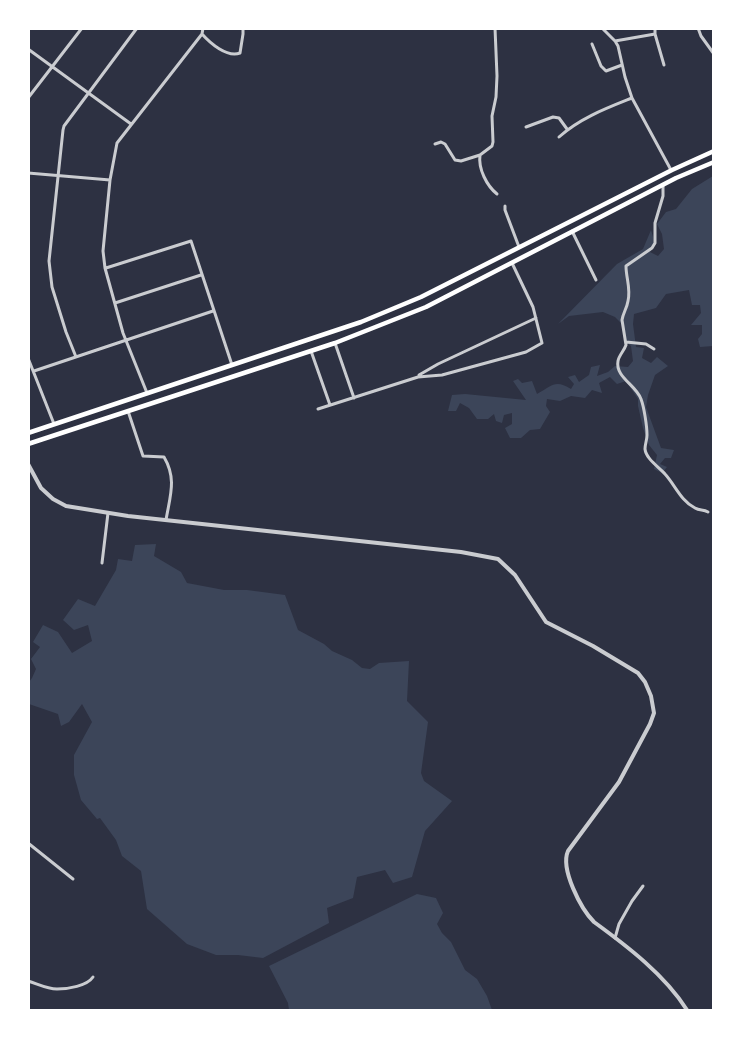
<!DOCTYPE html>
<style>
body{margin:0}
#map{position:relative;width:742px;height:1039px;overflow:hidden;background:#2d3142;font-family:Signika,sans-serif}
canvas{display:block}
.frame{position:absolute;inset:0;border:30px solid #fff;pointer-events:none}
</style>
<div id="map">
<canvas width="742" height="1039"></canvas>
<div class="frame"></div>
</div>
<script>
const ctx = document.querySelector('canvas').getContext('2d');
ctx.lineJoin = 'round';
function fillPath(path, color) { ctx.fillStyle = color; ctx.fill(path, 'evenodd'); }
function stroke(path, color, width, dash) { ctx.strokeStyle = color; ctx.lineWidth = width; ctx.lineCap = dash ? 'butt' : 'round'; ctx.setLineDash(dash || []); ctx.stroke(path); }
fillPath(new Path2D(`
 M713,176V346L700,347L698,339L702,334V325H691L701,313L700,305H692L689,290L666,294L656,308L634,314L633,324L636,347L644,348L642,358L651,363L657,357L668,366L655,375L648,395L646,407L661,448L674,450L671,458H665L660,464L667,467L662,473L654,469L657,455L649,445L643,428L638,406V399L626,381L617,384L610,377L599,383L602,393L592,390L585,398L571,396L560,401L547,399L546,406L550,412L540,429L530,430L521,438H510L505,428L512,424V413L504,415L502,423L496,421L494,414L488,419H477L469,408L460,403L456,411H448L452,395L465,394L526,400L513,381L518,379L522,383L532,381L537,394C552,386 555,379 571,389L574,384L568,377L575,375L579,382L589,375L591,367L600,365L597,376L608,372L615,366L628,367L633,361L631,346L625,341L621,323L615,317L603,312L569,316L558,324L617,264L643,249L651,230L653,237L654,246L650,252L658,256L664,249L662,234L657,224L666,212L676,209L692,189Z
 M156,544L154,556L181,572L187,583L224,590H247L285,595L298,630L324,644L332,651L352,660L362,668L370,669L379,663L409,661L407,701L428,722L421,773L424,781L452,801L425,831L412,877L393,883L385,870L357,877L353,898L327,908L329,923L263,958L238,955H216L187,944L147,909L141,871L122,856L116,840L100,818L97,819L81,800L74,775V755L92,722L82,704L69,722L61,726L58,714L29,704V682L32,678L36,669L31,659L40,647L33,642L43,625L58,632L72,653L92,641L88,625L74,630L63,620L78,599L95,606L116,570L118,559L132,561L135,545Z
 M417,894L436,898L443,913L437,924L442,933L451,942L465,970L477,979L487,996L492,1010H289L288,1003L269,966Z`), '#3c4559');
stroke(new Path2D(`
 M495,28L497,76L496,97L492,116L493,142L492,146L480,155C478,169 487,186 497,194
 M602,28L615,41L618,46L625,77L632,98L671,170
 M698,28L701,36L714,54
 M28,29L29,28
 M202,34C210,43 227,58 240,53L243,34V28
 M655,34L664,65
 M615,41L655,34V28
 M592,44L601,66L606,71L622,65
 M28,49L131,124
 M28,98L82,28
 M526,127L553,117L559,118L567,129
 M559,137C580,118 607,108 632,98
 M435,144L441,142L445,144L455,160L461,161L480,155
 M28,173L110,180
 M663,185V196L655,223V243L652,248L626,266C626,278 631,289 628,301C627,308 623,313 622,320L626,345C624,351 619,355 618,361C615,377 636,385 641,399C644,407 647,426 647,435C647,440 645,444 645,449C646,459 659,467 665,474C675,485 681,501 695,508C700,511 703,509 708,512
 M505,206V210L519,247
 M572,231L596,280
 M106,268L191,241L232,365
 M115,303L201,275
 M626,342L646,344L654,349
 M335,343L354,398
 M311,351L330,405
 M76,357L66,332L52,287L49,261L63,130L64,126L137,28
 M28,358L54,424
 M34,371L213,311
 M419,375L438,364L536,318
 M147,393L123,333L105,268L103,251L110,180L117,143L202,34L203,28
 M318,409L418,377L442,375L526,352L542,343L533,307L512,263
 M128,411L143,456L164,457C177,479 170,496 166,520
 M102,563L108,513
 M28,843L73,879
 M615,938L619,924L632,901L643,886
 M28,981C38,984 47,989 57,989C68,989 87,986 93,977`), '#caccd0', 3);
stroke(new Path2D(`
 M28,464L41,488L53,499L66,506L128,516L461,552L498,559L515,575L546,622L593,646L638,673L645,682L651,696L654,713L650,724L619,782L568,851C560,869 581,909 594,922C627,946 665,975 687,1010`), '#caccd0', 4);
stroke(new Path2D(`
 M28,433L361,322L421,297L672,170L714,151
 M28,444L335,343L426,307L676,178L714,162`), '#fff', 4.5);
</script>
